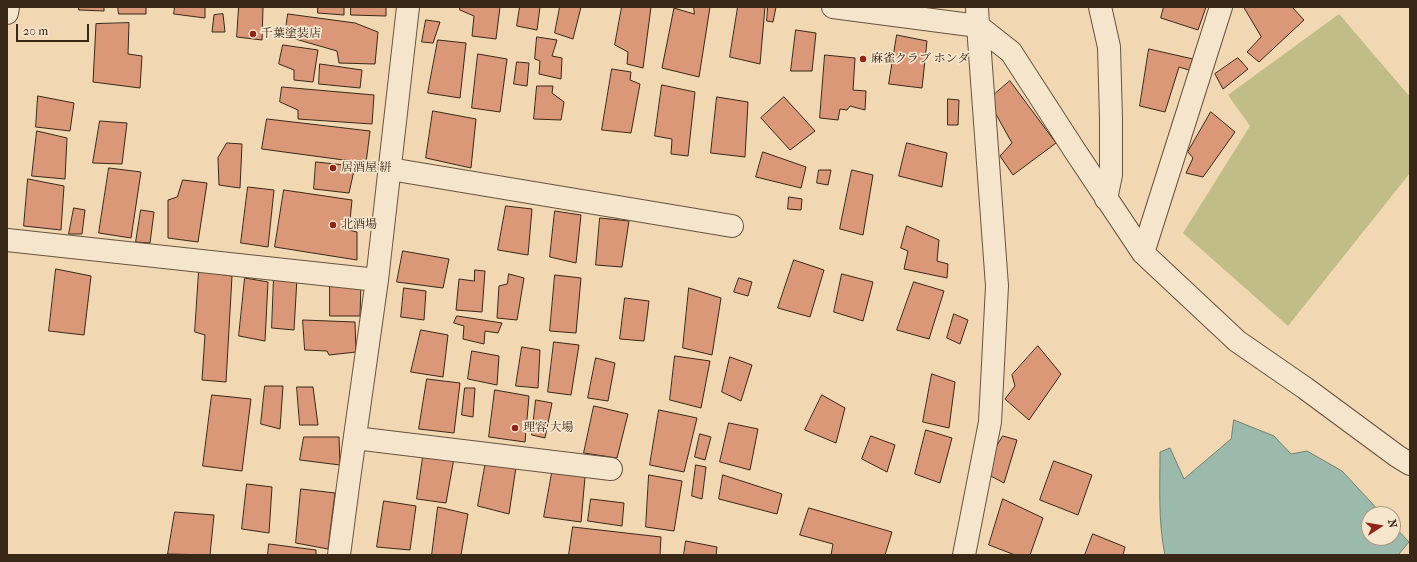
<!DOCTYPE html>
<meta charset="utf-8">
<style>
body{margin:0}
#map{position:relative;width:1417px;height:562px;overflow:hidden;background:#f1d7b2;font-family:"IM FELL French Canon",serif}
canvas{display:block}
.frame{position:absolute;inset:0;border:8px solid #392718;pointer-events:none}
.north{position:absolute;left:1361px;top:506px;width:40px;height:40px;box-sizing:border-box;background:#f6e5cd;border:1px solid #aa9985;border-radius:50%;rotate:78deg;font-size:11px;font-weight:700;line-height:16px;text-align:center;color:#392718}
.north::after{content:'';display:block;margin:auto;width:14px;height:18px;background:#8f2418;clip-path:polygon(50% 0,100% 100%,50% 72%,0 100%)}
.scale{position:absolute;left:16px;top:24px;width:73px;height:18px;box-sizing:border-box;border:2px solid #392718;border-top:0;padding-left:5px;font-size:12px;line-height:14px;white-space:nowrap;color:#392718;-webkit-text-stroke:3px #f6e5cd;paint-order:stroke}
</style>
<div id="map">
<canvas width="1417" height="562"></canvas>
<div class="frame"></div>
<div class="north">N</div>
<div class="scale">20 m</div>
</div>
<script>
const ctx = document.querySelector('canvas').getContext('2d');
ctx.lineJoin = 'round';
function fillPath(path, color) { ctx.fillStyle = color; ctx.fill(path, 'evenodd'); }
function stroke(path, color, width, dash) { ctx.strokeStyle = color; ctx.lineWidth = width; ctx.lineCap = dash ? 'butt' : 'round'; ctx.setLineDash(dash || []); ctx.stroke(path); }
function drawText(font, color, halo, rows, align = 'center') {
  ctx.font = font + ' "IM FELL French Canon","Noto Serif JP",serif'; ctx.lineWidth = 3.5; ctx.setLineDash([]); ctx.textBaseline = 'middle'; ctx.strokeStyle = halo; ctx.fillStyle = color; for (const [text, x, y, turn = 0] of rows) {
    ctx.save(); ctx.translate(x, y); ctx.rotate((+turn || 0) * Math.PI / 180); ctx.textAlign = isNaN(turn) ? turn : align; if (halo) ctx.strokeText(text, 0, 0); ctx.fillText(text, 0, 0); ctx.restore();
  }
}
fillPath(new Path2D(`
 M1339,14L1410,97V173L1288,326L1183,233L1250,126L1228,95Z`), '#c0bd88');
const water = new Path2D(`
 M1234,420L1274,436L1291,454L1307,451L1342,471L1382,514H1369V538H1393V525L1409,542L1398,555H1165C1158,522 1160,486 1160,452L1170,448L1184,479L1231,439Z`);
fillPath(water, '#9bbaab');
stroke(water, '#747f70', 1);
const building = new Path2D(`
 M79,7H104V11L79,10Z
 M118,7H146V14H119Z
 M175,7H205V18L174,14Z
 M239,7H263L262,40L237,37Z
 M318,7H344V15L318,13Z
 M351,7H386V16L351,15Z
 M460,7H500L496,39L472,36L474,16L460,10Z
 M520,7H540L537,30L517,26Z
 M560,7H581L573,39L555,33Z
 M622,7H651L643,68L627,64L628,52L615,45Z
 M694,7H710L699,77L662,68L674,8L694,14Z
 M738,7H765L760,64L730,57Z
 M768,7H776L773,22L767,21Z
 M1164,7H1206L1198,30L1161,18Z
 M1244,7H1292L1304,20L1259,62L1247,52L1261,37Z
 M223,14L225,32H212L214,15Z
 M288,14L355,23L378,32L375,64L339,63L337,51L285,36Z
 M426,20L440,22L433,43L422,42Z
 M129,23L128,54L142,56L140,88L93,82L96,24Z
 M796,30L816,33L812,71H791Z
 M897,35L927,41L922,88L889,84Z
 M537,37L557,40L552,56L562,58L561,79L539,74L540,61L535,59Z
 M438,40L466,43L460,98L428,93Z
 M283,45L318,50L313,82L294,80V70L279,64Z
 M1149,49L1193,59L1189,70L1179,67L1165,112L1140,106Z
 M478,54L507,59L500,112L472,108Z
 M825,55L855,58L853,90L866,91L865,110L850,106L847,110L840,109L838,120L820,118Z
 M1238,58L1248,69L1223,89L1215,74Z
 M517,62L529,63L527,86L514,84Z
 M320,64L362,70L360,88L319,84Z
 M612,69L631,72L630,80L640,84L631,133L602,130Z
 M1010,81L1056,143L1013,175L1000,156L1012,143L988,100Z
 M662,85L695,92L688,156L671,154L672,139L655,136Z
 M537,86H553L552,93L564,102L561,120L534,119Z
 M282,87L374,95L372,124L298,119V110L280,102Z
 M38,96L74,103L70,131L36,127Z
 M717,97L748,102L745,157L711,153Z
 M784,97L815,131L790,150L761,118Z
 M948,99L959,100L958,125H948Z
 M433,111L476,119L471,168L426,158Z
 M1211,112L1235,132L1203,177L1186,173L1193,158L1188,152Z
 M267,119L370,131L366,163L262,149Z
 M100,121L127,123L122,164L93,163Z
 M37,131L67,138L65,179L32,176Z
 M227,143L242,144L240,188L219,185L218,158Z
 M907,143L947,153L942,187L899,176Z
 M763,152L806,167L801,188L756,177Z
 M316,162L355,166L349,193L314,189Z
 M109,168L141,172L131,238L99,233Z
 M819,170H831L828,185L817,183Z
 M852,170L873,175L863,235L840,229Z
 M28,179L64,186L61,230L24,226Z
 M183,180L207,183L198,242L168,238V200L177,197Z
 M248,187L274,190L268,247L241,243Z
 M284,190L352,200L349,230L357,232V260L275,247Z
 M789,197L802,199L801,210L788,209Z
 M506,206L532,209L528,255L498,250Z
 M74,208L85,210L82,234H69Z
 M141,210L154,212L150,243L136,242Z
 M555,211L581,215L576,263L550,257Z
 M600,218L629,221L622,267L596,265Z
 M907,226L939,240L937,261L948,264L947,278L904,269L908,251L901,248Z
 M403,251L449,259L443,288L397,282Z
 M794,260L824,270L810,317L778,308Z
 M56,269L91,276L84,335L49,331Z
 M475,270L485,271L482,312L456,310L459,279L474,281Z
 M199,271L232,276L226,382L202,380L205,335L195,332Z
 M509,274L524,278L517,320L497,318L499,286L507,284Z
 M842,274L873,282L863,321L834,312Z
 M555,275L581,278L576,333L550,331Z
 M274,276L297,278L294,330L272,328Z
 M245,278L268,282L265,341L239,336Z
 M739,278L752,282L748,296L734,292Z
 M330,280L361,283L360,316H330Z
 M914,282L944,291L929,339L897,330Z
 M404,288L426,291L424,320L401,317Z
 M689,288L721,298L712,355L683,348Z
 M625,298L649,301L644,341L620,339Z
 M954,314L968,320L960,344L947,338Z
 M457,316L502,323L498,333L485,331L484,344L463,339L464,326L454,323Z
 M303,320L355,322L356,352L329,355L327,351L305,350Z
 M421,330L448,335L443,377L411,372Z
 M554,342L579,345L571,395L548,392Z
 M1038,346L1061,374L1029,420L1005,399L1015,386L1012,375Z
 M522,347L540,350L538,388L516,386Z
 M472,351L499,356L497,385L468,379Z
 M675,356L710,361L701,408L670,400Z
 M730,357L752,365L741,401L722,392Z
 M596,358L615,363L608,401L588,398Z
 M932,374L955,382L949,428L923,422Z
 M427,379L460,383L454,433L419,429Z
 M265,386H283L280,429L261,424Z
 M297,387H313L318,425H300Z
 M465,388H475L473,417L462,415Z
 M495,390L529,396L525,442L489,437Z
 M212,395L251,399L242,471L203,466Z
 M822,395L845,408L836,443L805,430Z
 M536,400L552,403L545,438L532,435Z
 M594,406L628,414L617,458L584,453Z
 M659,410L697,418L684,472L650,465Z
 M729,423L758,429L750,470L720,462Z
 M926,430L952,438L940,483L915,474Z
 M700,434L711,437L705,460L695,457Z
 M871,436L895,445L887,472L862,459Z
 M1003,436L1017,440L1004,483L989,475L993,452Z
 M304,437H339L340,465L300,460Z
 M424,450L454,458L446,503L417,499Z
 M486,461L516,467L509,514L478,506Z
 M1054,461L1092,475L1078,515L1040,500Z
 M696,465L706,467L702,499L692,496Z
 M552,473L585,477L581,522L544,517Z
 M649,475L682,481L674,531L646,527Z
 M723,475L782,494L777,514L719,499Z
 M247,484L272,487L269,533L242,529Z
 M301,489L335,493L328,549L296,543Z
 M591,499L624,503L622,526L588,521Z
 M1003,499L1043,518L1030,555H1015L989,545Z
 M384,501L416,506L410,550L377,547Z
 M438,507L468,514L461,555H432Z
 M809,508L892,532L885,555H831L833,544L800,535Z
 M175,512L214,515L210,555L168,554Z
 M573,527L661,537L660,555H569Z
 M1093,534L1125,547L1123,555H1085Z
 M686,541L717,547L716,555H684Z
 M269,544L316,550V555H268Z`);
fillPath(building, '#db9879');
stroke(building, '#392718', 1);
const minor = new Path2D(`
 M833,7L978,26L1011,52L1075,151L1143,253L1237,341L1305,388L1397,456L1410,464
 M1100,7L1109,47L1111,119V175L1106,199
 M7,13L8,7
 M390,169L732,226
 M7,240L377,280
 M1143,253L1221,7
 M355,438L611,469
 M339,555L348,486L377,280L408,7
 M964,555L990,422L997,286L978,26L977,7`);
stroke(minor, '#67533e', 24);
stroke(minor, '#f6e5cd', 22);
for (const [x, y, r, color] of [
 [253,34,4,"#8f2418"],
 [863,59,4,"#8f2418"],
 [333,168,4,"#8f2418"],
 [333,225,4,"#8f2418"],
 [515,428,4,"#8f2418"]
]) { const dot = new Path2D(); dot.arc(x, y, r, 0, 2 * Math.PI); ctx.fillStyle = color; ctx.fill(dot); stroke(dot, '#f6e5cd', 1.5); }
drawText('12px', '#392718', '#f6e5cd', [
 ["千葉塗装店",261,34],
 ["麻雀クラブ ホンダ",871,59],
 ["居酒屋 絣",341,168],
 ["北酒場",341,225],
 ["理容 大場",523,428]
], 'left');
</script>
